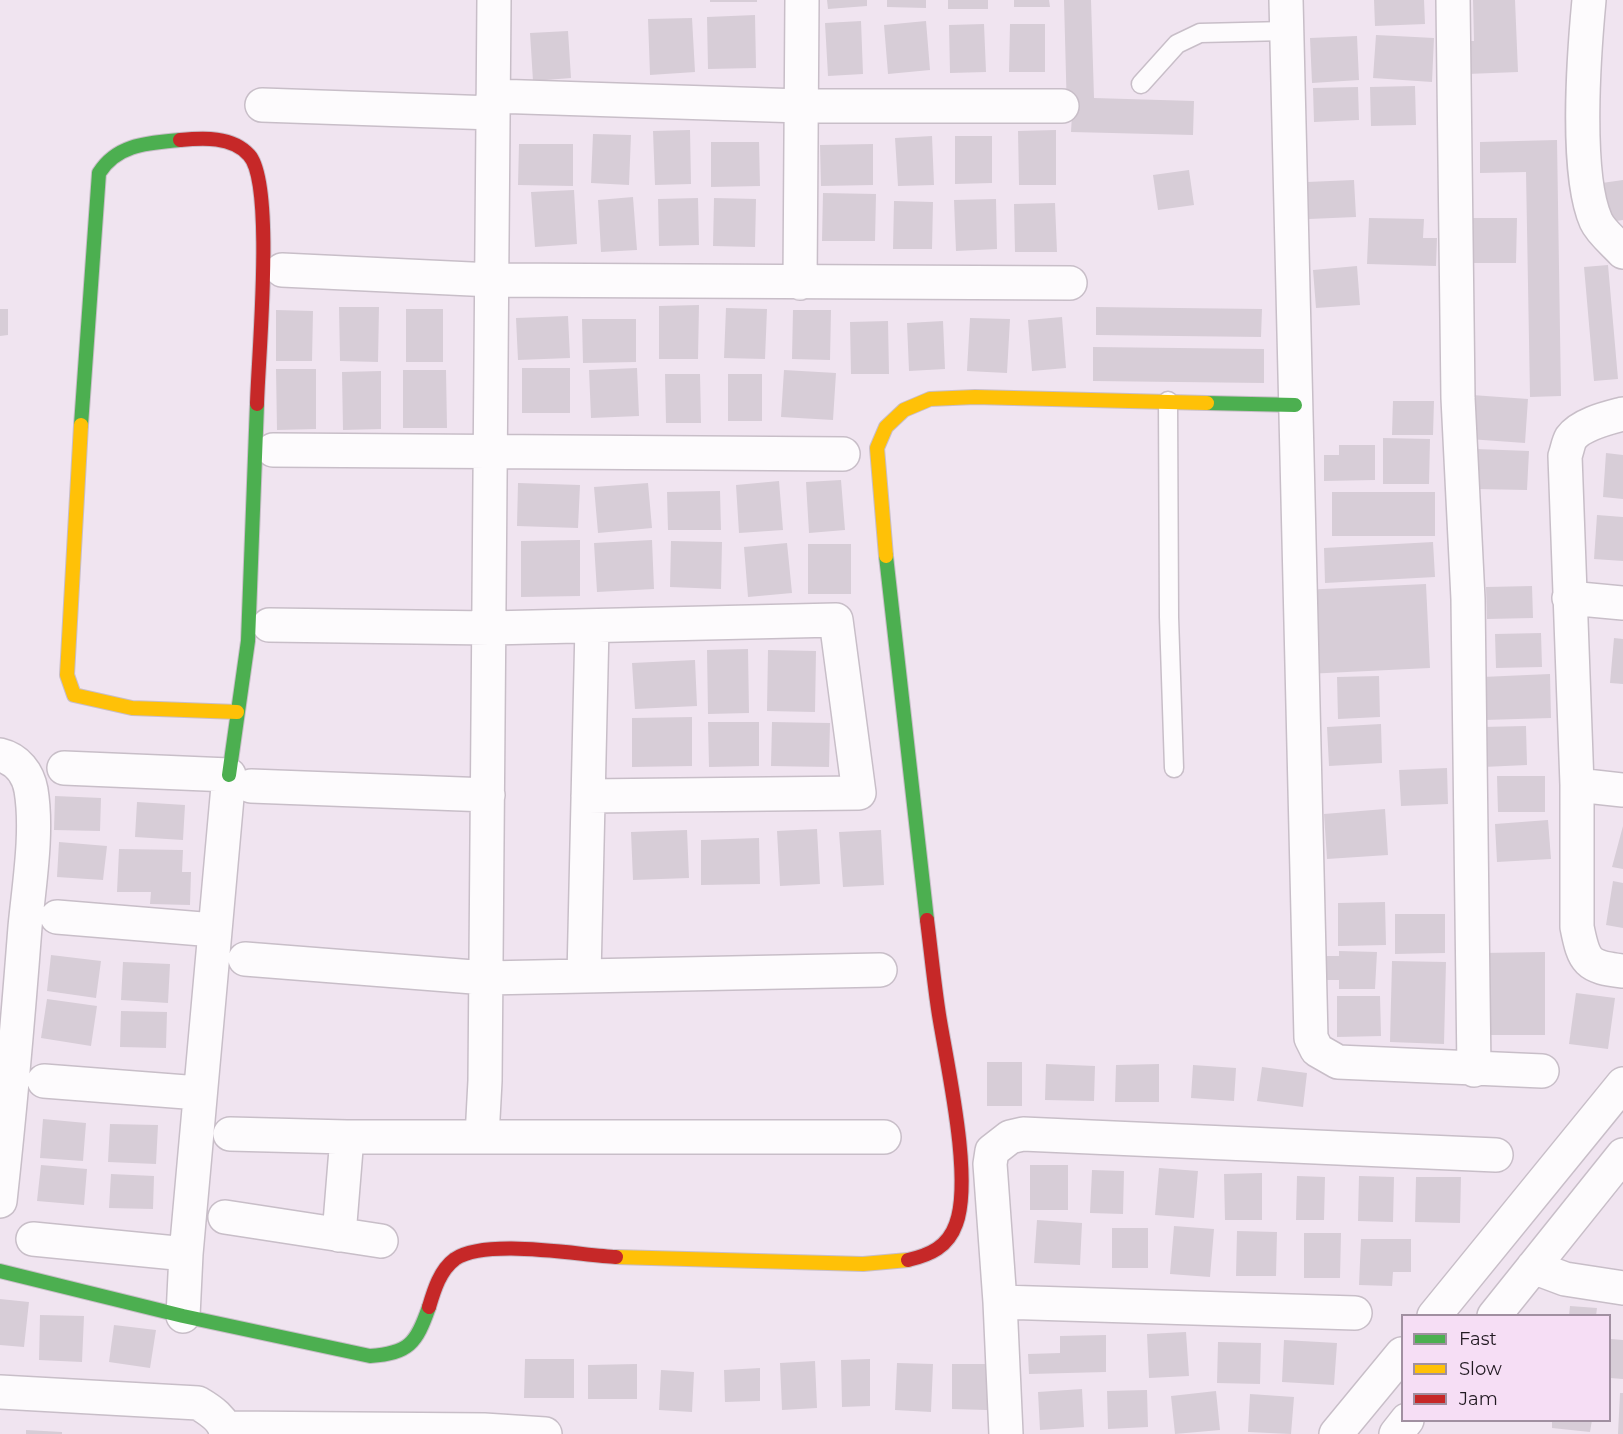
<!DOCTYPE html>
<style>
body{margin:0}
#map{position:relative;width:1623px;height:1434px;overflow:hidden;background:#f0e4f0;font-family:Montserrat,sans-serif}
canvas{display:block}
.legend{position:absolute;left:1401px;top:1314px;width:210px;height:108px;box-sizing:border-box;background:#f6def5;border:2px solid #a190a1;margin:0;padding:8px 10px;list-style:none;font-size:18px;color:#221a22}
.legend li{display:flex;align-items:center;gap:12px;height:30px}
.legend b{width:30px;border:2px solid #a190a1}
</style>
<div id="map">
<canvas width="1623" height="1434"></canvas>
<ul class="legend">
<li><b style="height:8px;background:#4caf50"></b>Fast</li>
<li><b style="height:8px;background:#ffc107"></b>Slow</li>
<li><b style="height:8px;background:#c62828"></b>Jam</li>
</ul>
</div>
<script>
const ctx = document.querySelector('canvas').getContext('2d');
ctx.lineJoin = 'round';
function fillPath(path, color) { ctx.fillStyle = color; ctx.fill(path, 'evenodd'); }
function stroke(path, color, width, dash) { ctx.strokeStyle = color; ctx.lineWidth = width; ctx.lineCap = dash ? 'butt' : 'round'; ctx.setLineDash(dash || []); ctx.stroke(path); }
fillPath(new Path2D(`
 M710,0H757V2H710Z
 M827,0H867V6L828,9Z
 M887,0H926V8L887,7Z
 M948,0H988V9H948Z
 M1014,0H1049L1050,7H1014Z
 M1064,0H1091L1094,98L1194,101L1193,135L1071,132L1072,114H1067Z
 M1374,0H1424L1425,24L1375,26Z
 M1473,0H1515L1518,72L1467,74L1465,41H1474Z
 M755,15L756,68L708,69L707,17Z
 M692,18L695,72L650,75L648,19Z
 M861,21L863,74L828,76L825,23Z
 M926,21L930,70L888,74L884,25Z
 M984,24L986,72L950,73L949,25Z
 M1010,24H1045V72H1009Z
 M568,31L571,78L533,81L530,33Z
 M1376,35L1434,38L1432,82L1373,78Z
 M1357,36L1359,80L1312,83L1310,38Z
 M1415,86L1416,125L1371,126L1370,87Z
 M1358,87L1359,120L1314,122L1313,88Z
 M690,130L691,184L655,185L653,131Z
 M1056,130V185H1019L1018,131Z
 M593,134L631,135L629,185L591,183Z
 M932,136L934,185L898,186L895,138Z
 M955,136H992V183L955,184Z
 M1557,140L1561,396L1530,397L1526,172L1480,173V142Z
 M711,142H759L760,186L711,187Z
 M519,144H573V186L518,185Z
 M873,144V185L821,186L820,145Z
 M1189,170L1194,205L1158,210L1153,175Z
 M1354,180L1356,217L1309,219L1307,182Z
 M1623,180V220L1609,222L1602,183Z
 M574,190L577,244L535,247L531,192Z
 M823,193L876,194L875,241H822Z
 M633,197L637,250L601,252L598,200Z
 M698,198L699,245L659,246L658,199Z
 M714,198L756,199L755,247L713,246Z
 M996,199L997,249L956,251L954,200Z
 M894,201L933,202L932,249H893Z
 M1055,203L1057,252H1015L1014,204Z
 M1369,218L1424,219L1423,238H1437L1436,266L1367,264Z
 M1469,218H1517L1516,263H1469Z
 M1608,265L1618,379L1594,381L1584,267Z
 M1357,266L1360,305L1316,308L1313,270Z
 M699,305L698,359H659V306Z
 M339,307H379L378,362L340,361Z
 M1096,307L1262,309L1261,337L1096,335Z
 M726,308L767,309L765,359L724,358Z
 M0,309H8V335L0,336Z
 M406,309H443V362H406Z
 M276,310L313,311L312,361H276Z
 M793,310H831L830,360L792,359Z
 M568,316L570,358L518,360L516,318Z
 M1062,317L1066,368L1032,371L1028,320Z
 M970,318L1010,319L1007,373L967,371Z
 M582,319H636V362L583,363Z
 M888,321L889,374H851L850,322Z
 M943,321L945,369L909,371L907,323Z
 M1093,347L1264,349V383L1093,381Z
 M522,368H570V413H522Z
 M637,368L639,416L591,418L589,370Z
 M276,369H316V429L277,430Z
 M403,370H446L447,428H403Z
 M784,370L836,373L833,420L781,417Z
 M381,371V429L343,430L342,372Z
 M665,374H700L701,423H666Z
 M728,374H762V421H728Z
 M1472,395L1528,399L1525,443L1469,439Z
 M1393,401H1434L1433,435H1392Z
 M1383,438L1430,439L1429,484H1383Z
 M1339,445H1375V480L1324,481V455H1339Z
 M1476,449L1529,451L1527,490L1475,489Z
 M1606,453L1623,455V499L1603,497Z
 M841,480L845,530L809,533L806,482Z
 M779,481L783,530L739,533L736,485Z
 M518,483L580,485L578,528L517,526Z
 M648,483L652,528L598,533L594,487Z
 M720,491L721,530H668L667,492Z
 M1332,492H1435V536H1332Z
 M1597,515L1623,517V561L1594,559Z
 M580,540V596L521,597V541Z
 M652,540L654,589L597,592L594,543Z
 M671,541L722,542L721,589L670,587Z
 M1433,542L1435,577L1325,583L1324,548Z
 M787,543L792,593L748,597L744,547Z
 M808,544H851V594H808Z
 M1426,584L1430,668L1306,674L1302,590Z
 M1532,586L1533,618L1487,619L1486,587Z
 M1541,633L1542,667L1496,668L1495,634Z
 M1614,638L1623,639V684L1610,683Z
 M748,649L749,713L708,714L707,650Z
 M768,650L816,651L815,712L767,711Z
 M695,660L697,706L635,709L632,663Z
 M1550,674L1551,718L1484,720L1482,677Z
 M1379,676L1380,717L1338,719L1337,677Z
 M692,717V766L632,767V718Z
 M708,722H759V766L709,767Z
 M772,722L830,723L829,767L771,766Z
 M1381,724L1382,763L1329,766L1327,727Z
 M1526,726L1527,765L1483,767L1481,727Z
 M1447,768L1448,804L1401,806L1399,770Z
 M1497,776H1545V812H1498Z
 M55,796L101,798L100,831L54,830Z
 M137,802L185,805L183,840L135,837Z
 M1385,809L1388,855L1327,859L1324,814Z
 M1548,820L1551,859L1497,862L1495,824Z
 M1623,826V869L1612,867Z
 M817,829L820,884L780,886L777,831Z
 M687,830L689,878L633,880L631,832Z
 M881,830L884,885L843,887L839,832Z
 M759,838L760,884L701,885V840Z
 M59,842L107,846L103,880L57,877Z
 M119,849L183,850L182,872H191L190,905L150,904L151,892H117Z
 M1613,881L1623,883V928L1606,925Z
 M1385,902L1386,945L1338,946V903Z
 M1395,914H1445V953L1395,954Z
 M1339,951L1377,952L1375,989H1339V980H1323V956H1339Z
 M1545,952V1035H1482V953Z
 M51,955L101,961L96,998L47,991Z
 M1392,961L1446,962L1444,1044L1390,1042Z
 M123,962L170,964L168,1003L121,1000Z
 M1576,993L1615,998L1608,1049L1569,1044Z
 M1337,996H1380L1381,1036L1337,1037Z
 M47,999L97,1006L91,1046L41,1038Z
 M121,1011L167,1012L166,1048L120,1047Z
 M987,1062H1022V1106H987Z
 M1046,1064L1095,1066L1094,1101L1045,1100Z
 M1159,1064V1102H1115L1116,1065Z
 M1193,1065L1236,1068L1234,1101L1191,1098Z
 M1262,1067L1307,1073L1303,1107L1257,1101Z
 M43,1119L86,1123L83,1161L40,1158Z
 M110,1124L158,1125L156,1164L108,1162Z
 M41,1165L87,1169L84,1205L37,1201Z
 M1030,1165H1068V1210H1030Z
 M1159,1168L1198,1171L1194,1218L1155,1215Z
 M1092,1170L1124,1171L1123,1214L1090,1213Z
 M1262,1173V1220H1225L1224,1174Z
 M111,1174L154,1176L153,1209L109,1208Z
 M1297,1176L1325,1177L1324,1220H1296Z
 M1359,1176L1394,1177L1393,1222L1358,1221Z
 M1416,1177H1461L1460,1223L1415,1222Z
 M1037,1220L1082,1223L1080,1265L1034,1263Z
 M1174,1226L1214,1229L1210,1277L1170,1274Z
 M1112,1228H1148V1268H1112Z
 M1237,1231L1277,1232L1276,1276H1236Z
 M1304,1233H1341L1340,1278H1304Z
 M1361,1239H1411V1272H1393L1392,1286L1359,1285Z
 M0,1299L29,1302L24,1347L0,1345Z
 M1570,1306L1597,1308L1596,1316H1569Z
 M40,1315L84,1316L82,1362L39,1360Z
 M114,1325L156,1330L150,1368L109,1362Z
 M1186,1332L1189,1376L1149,1378L1147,1334Z
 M1106,1335V1372L1029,1374L1028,1354L1060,1353V1336Z
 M1611,1339L1623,1340V1379L1610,1378Z
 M1284,1340L1337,1343L1334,1385L1282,1382Z
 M1218,1342L1261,1343L1260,1384L1217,1383Z
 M525,1359H574V1398H524Z
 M870,1359V1406L842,1407L841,1360Z
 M815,1361L817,1408L782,1410L780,1363Z
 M897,1363L933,1364L931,1412L895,1410Z
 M637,1364V1399H588V1365Z
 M952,1364H987V1410L952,1409Z
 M760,1368V1401L725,1402L724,1370Z
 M661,1370L694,1372L692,1412L659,1410Z
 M1082,1389L1084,1427L1040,1430L1038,1392Z
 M1147,1390L1148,1427L1108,1429L1107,1391Z
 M1216,1391L1220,1430L1175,1434L1171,1396Z
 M1620,1393H1623V1434H1618Z
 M1250,1394L1294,1397L1291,1434L1248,1432Z
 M1552,1420H1592L1590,1432L1552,1428Z
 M26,1430L62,1432V1434H26Z`), '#d7cdd7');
const lane = new Path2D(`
 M1141,84L1177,44L1200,33L1286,31
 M1168,401L1169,617L1174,768`);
const street = new Path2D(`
 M1286,0L1311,1038L1317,1050L1338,1062L1542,1071
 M1453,0L1458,398L1468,599L1474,1070
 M1589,0C1584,53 1575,174 1596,221C1601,232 1615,243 1623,252
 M493,96L801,106H1062
 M262,105L493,113
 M282,270L492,280L1070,283
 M800,283L802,0
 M1623,414C1608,418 1581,424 1571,438C1568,443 1567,451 1565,456L1577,785V927C1584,962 1587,967 1623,971
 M273,450L843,454
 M1569,598L1623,603
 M269,625L490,628L836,620L859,793L588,796
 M0,755C17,759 28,773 31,790C38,832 29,885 25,927C18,1019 10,1110 0,1201
 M64,768L229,775L186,1254L183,1316
 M1577,785L1623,790
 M251,786L488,795
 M57,917L214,930
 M245,959L486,978L880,970
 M584,976L592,626
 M44,1081L199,1093
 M230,1134L347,1137H884
 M482,1137L485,1081L494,0
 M225,1217L381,1241
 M339,1235L347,1137
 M33,1239L186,1254
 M1533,1267L1565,1279L1623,1288
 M1000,1302L1355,1313
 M1434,1316L1623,1084
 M1494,1316L1623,1155
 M0,1392L198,1403C210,1410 225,1420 226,1434
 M226,1428L484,1430L545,1434
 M1006,1434L1000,1302L990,1164L992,1151L1010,1137L1023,1134L1496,1155
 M1336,1434L1402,1354
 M1396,1434L1407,1420`);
const fast = new Path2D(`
 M1207,403L1295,405
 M81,425L99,173C117,144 148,143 180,140
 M886,556L927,920
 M229,775L248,641L257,404
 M0,1271L183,1316L370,1356C409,1353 416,1344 429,1307`);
const slow = new Path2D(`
 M81,425L67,675L74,695L132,708L237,712
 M886,556L877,448L886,427L904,410L930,399L975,397L1207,403
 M616,1257L863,1264L908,1260`);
const jam = new Path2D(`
 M180,140C203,138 232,136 249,155C275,183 258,359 257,404
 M908,1260C930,1255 948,1247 956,1224C973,1179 947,1065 939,1015C934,983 931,951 927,920
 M429,1307C434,1290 440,1270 455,1259C487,1238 577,1255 616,1257`);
stroke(lane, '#c8bec8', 21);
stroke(street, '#c8bec8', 36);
stroke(fast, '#c8bec8', 16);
stroke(slow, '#c8bec8', 16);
stroke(jam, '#c8bec8', 16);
stroke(lane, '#fdfbfd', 18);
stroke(street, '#fdfbfd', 33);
stroke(fast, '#4caf50', 14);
stroke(slow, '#ffc107', 14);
stroke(jam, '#c62828', 14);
</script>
